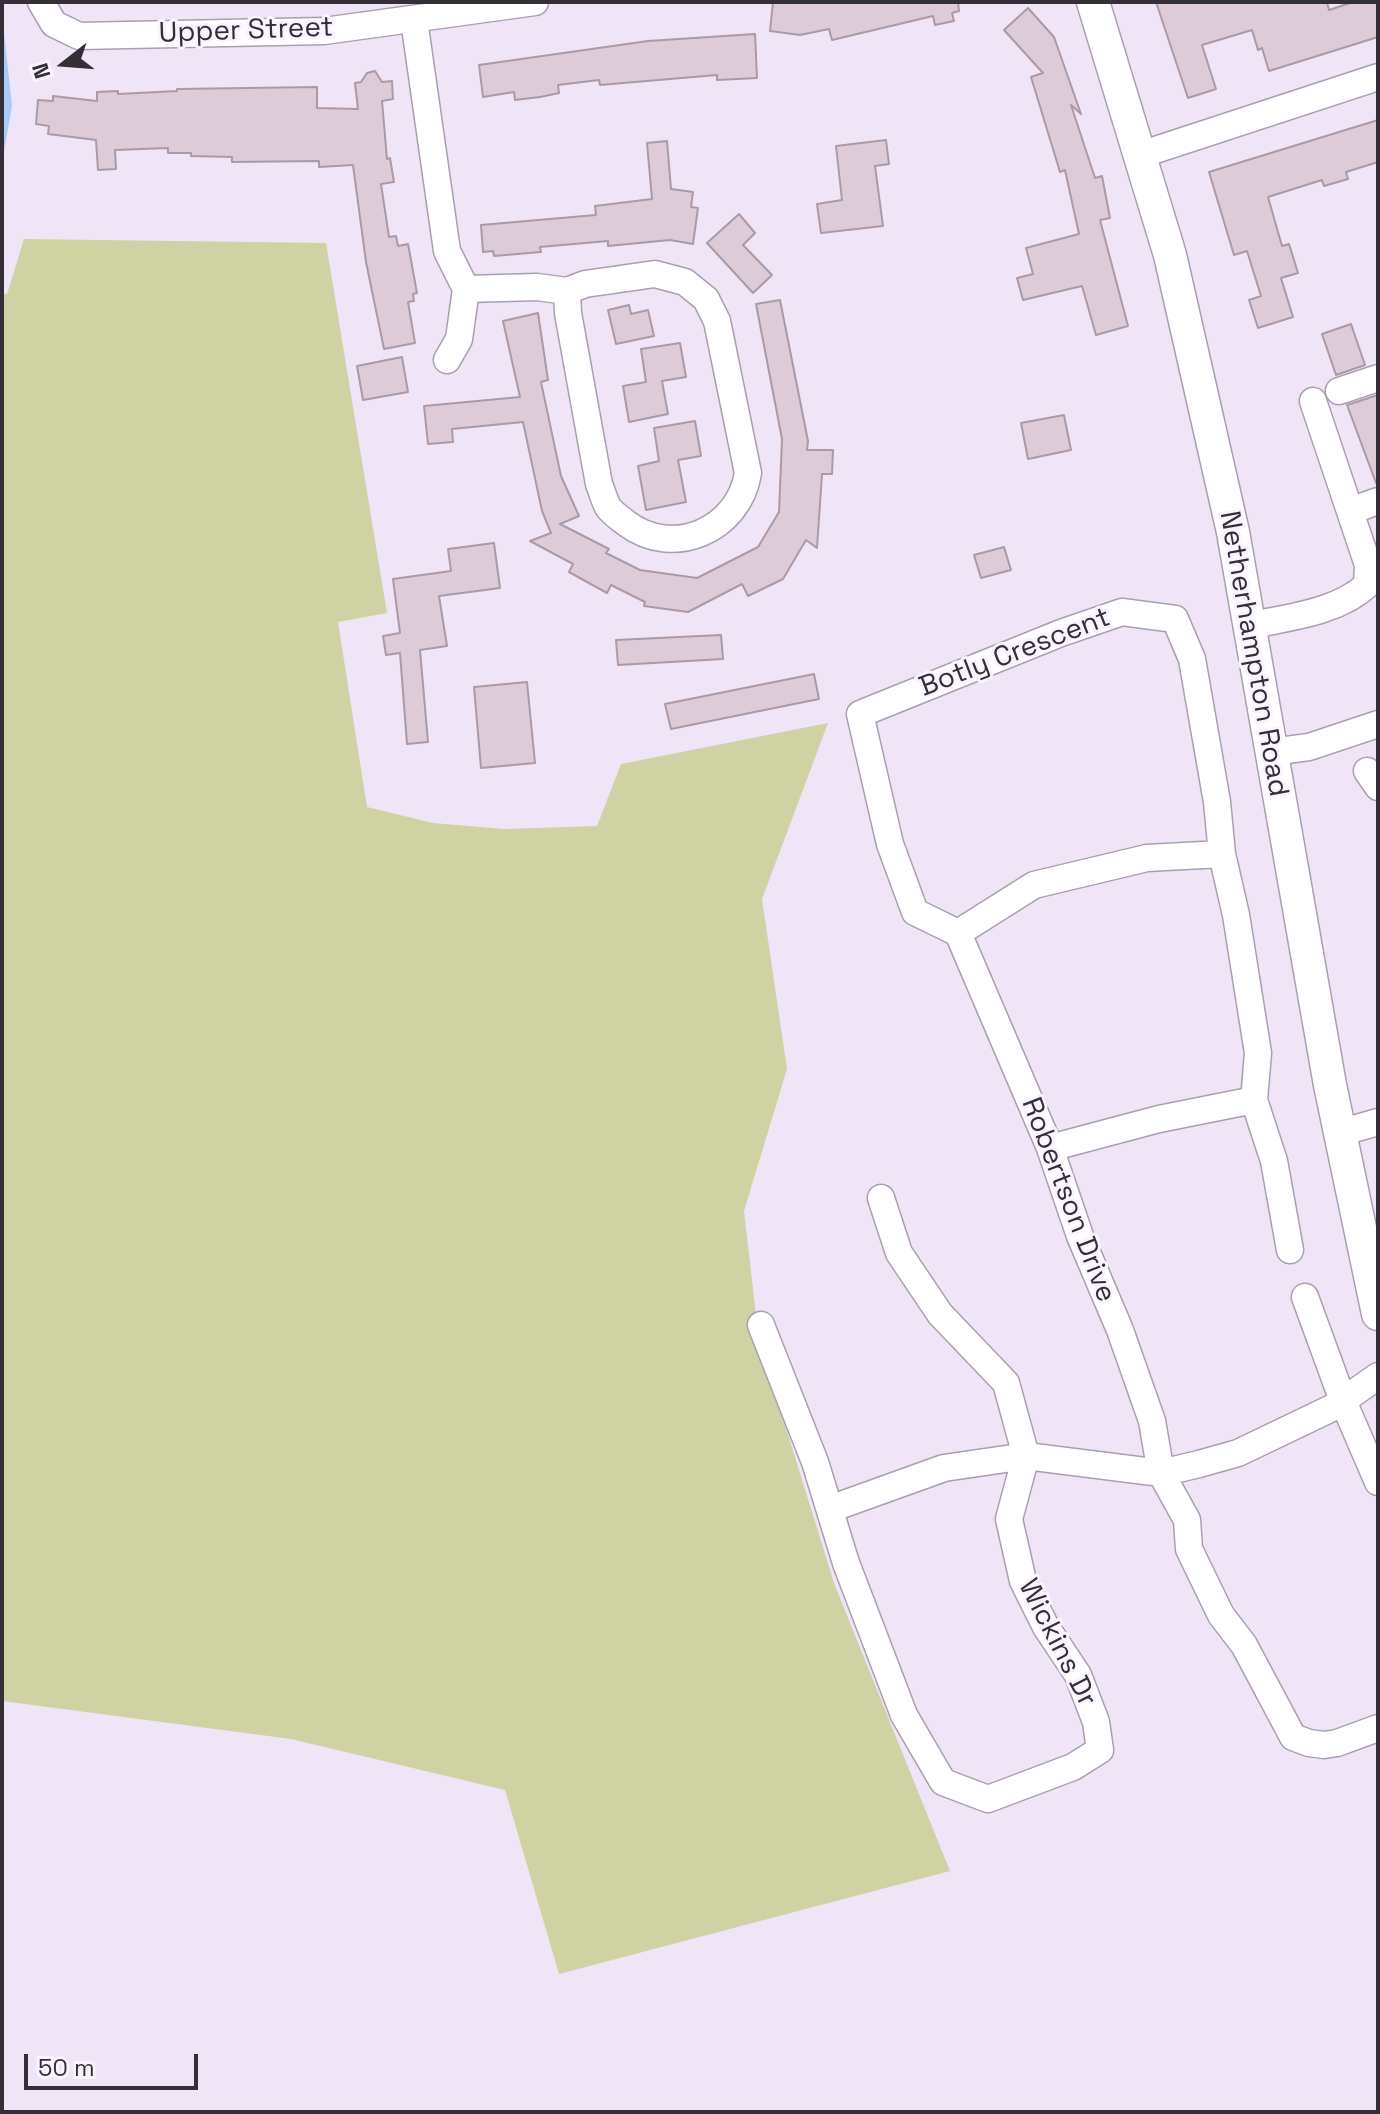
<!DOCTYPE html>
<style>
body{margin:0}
#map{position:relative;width:1380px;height:2114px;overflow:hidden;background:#f0e5f6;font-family:"Space Grotesk",sans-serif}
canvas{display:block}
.frame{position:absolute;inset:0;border:4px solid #342f36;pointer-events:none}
.north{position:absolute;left:24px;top:24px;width:80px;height:80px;-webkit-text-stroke:6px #faf4ff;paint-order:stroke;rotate:253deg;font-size:22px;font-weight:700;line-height:32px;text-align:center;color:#342f36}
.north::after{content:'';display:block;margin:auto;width:28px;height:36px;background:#342f36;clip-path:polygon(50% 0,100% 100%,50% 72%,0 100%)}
.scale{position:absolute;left:24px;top:2054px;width:174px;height:36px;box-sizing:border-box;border:4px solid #342f36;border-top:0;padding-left:10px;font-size:24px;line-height:28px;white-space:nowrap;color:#342f36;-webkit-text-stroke:6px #faf4ff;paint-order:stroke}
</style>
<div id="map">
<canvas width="1380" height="2114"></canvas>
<div class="frame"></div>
<div class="north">N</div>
<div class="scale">50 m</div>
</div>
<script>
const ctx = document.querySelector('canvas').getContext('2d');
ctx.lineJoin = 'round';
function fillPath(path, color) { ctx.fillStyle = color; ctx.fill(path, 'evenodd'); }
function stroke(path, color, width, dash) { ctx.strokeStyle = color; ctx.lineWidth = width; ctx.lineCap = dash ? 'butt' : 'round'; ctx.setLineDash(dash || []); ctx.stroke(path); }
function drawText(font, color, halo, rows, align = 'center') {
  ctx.font = font + ' "Space Grotesk",sans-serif'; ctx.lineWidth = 6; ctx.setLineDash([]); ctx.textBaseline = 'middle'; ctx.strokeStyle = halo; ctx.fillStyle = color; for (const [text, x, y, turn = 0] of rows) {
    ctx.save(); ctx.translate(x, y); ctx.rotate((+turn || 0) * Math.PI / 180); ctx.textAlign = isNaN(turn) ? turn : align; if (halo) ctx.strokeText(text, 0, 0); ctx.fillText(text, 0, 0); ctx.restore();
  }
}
fillPath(new Path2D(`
 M24,239L326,243L387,613L338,622L367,807L433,823L504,829L597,826L621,764L828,723L762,899L787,1069L744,1211L759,1341L834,1583L950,1871L559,1974L505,1790L291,1739L2,1701V294H7Z`), '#cfd2a2');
fillPath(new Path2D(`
 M2,14L12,106L2,163Z`), '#a9cbf7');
const building = new Path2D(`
 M773,2H958L959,11L952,13L954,21L935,25L933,16L832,40L829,29L800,35L770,31Z
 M1156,2H1327L1329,10L1353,2H1378V37L1269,71L1262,48L1258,50L1252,30L1202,45L1216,89L1188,98Z
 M1028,8L1054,37L1081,114L1071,105L1095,178L1102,176L1110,218L1100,220L1128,326L1096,335L1082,286L1023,300L1017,278L1033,274L1026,248L1079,234L1065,170L1060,172L1031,77L1043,73L1004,30Z
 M755,34L757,78L717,80V75L600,85L599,80L558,85L559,93L540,97L515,100L514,92L483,97L479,65L648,41Z
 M375,71L382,82L392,81L393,99L382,101L387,159L390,158L394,182L381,184L389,237L396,236L398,246L408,244L417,293L413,294L414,301L408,302L415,343L384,349L366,262L353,165L319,167V161L232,162V157L191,156V153H168V148L115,150L116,169L98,170L96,140L48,134L49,126L36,124L38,100L53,101V96L97,101V92L118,91V94L177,91V89L317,87V108L358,109L355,83L361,82L367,73Z
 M1378,120V162L1346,172L1348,179L1324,186L1322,180L1268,197L1282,246L1289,244L1298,273L1281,278L1293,317L1258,328L1249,300L1261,296L1247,251L1234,255L1209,172Z
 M886,140L889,164L875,166L883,226L821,233L817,204L842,200L836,146Z
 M667,141L671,189L693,192L691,207L698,208L693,244L670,240L608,246V241L540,247L541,252L494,256L493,251L483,252L481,225L596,215L595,206L652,199L647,143Z
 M739,214L755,233L743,245L772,275L753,293L707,243Z
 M780,300L808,441L807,450H833L832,474H822L817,548L806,540L783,579L748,596L742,584L688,612L644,606L645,602L611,585L607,593L569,572L573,564L530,541L551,533L542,511L523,422L452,429L453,442L428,444L424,406L520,397L503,321L538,313L548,380L541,382L561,476L579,516L560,524L609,549L606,553L640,570L697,578L758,547L779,512L782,439L756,304Z
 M629,305L631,314L648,310L654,336L616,344L608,310Z
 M1351,324L1365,365L1336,375L1322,334Z
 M680,343L686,377L662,381L668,414L629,422L623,386L646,382L641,349Z
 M402,357L408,392L363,400L357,366Z
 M1378,395V483H1376L1347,405Z
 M1064,415L1071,450L1028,459L1021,423Z
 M695,421L701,456L678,460L686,502L646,510L638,466L659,461L654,428Z
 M494,543L500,588L439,596L447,646L420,650L428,742L407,744L400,653L386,655L383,636L400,633L393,579L451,571L448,549Z
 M1004,547L1011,570L981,578L974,555Z
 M721,635L723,659L618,665L616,640Z
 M814,674L819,699L671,729L665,704Z
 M527,682L535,763L481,768L474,687Z`);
fillPath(building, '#ddcbd8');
stroke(building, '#ab9aa6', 2);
const minor = new Path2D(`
 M41,2L54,24L79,36L324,31L535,2
 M414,20L447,251L466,289L459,339L447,360
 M1140,155L1378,77
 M466,289L537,287L567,291L585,284L655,274L685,282L706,299L717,321L748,473C739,530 673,559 626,523C621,519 612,513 608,507C604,500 602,491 599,484L568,313L567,291
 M1339,391L1378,378
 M1350,511L1378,501
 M1249,626C1287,617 1337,613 1367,585L1368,565L1313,401
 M1271,752L1309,747L1378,724
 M1367,771L1378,787
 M958,933L915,912L890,844L860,714L1061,633L1122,612L1175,619L1192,659L1217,802L1222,854L1236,915L1258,1053L1254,1100L1274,1161L1290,1250
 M958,933L1050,1148L1080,1236L1120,1330L1152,1421L1161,1473L1187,1520L1189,1549L1221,1615L1244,1645L1293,1737L1309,1743L1324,1745L1337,1743L1378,1728
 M958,933L1034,885L1147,858L1222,854
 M1339,1133L1378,1122
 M1050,1148L1159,1119L1254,1100
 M1305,1297L1343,1401L1378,1482
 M761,1325L815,1462L846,1563L904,1715L943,1782L988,1799L1073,1767L1100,1750L1096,1722L1078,1675L1046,1627L1023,1581L1009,1519L1026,1456L1006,1383L940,1314L899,1253L881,1198
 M830,1509L944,1468L1026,1456L1161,1473L1199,1464L1238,1453L1334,1407L1378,1376`);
const major = new Path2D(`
 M1093,2L1170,255L1233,532L1330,1085L1378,1314`);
stroke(minor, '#aa9fb0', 29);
stroke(major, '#aa9fb0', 35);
stroke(minor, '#fff', 26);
stroke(major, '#fff', 32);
drawText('28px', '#342f36', '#faf4ff', [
 ["Upper Street",246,31,-2],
 ["Botly Crescent",1015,653,-21],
 ["Netherhampton Road",1253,654,80],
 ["Robertson Drive",1068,1200,69],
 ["Wickins Dr",1057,1643,63]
]);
</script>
